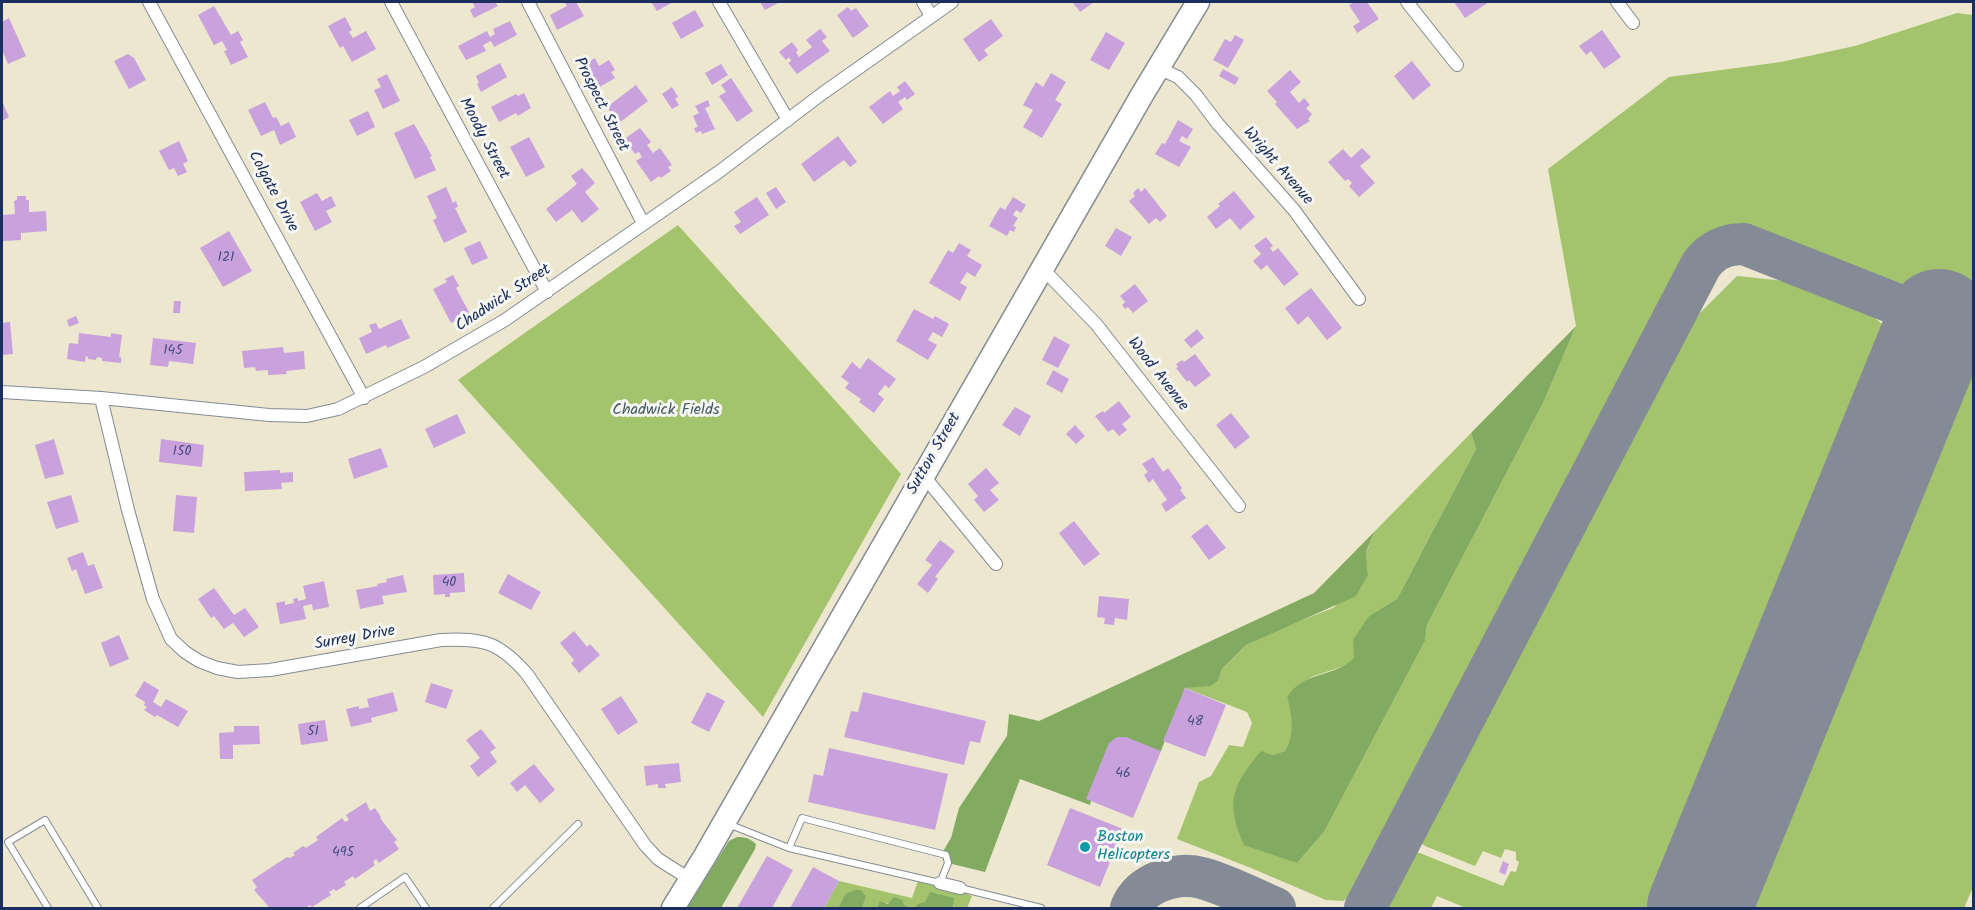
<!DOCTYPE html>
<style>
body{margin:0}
#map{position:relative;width:1975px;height:910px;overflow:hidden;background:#ece7ce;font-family:Kalam,sans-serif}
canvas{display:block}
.frame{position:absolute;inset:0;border:3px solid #1b2f5e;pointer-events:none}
</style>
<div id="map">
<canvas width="1975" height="910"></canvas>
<div class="frame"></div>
</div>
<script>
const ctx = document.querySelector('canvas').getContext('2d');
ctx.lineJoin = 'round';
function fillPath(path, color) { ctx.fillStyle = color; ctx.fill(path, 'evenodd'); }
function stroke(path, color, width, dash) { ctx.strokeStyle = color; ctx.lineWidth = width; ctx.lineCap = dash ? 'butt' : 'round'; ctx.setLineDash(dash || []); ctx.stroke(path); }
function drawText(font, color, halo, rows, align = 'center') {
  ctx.font = font + ' Kalam,sans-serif'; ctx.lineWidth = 6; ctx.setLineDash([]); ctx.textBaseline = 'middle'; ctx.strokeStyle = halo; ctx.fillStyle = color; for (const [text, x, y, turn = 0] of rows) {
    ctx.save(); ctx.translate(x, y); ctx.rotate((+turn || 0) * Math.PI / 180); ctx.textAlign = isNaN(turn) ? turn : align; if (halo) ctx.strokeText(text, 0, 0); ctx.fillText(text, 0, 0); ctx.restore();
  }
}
fillPath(new Path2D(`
 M1957,13L1973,15V323L1916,296L1753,233C1714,227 1698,246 1682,277L1363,889L1343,901L1326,900L1251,868L1177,839L1199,782L1211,776L1229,745L1243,747L1252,723L1247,712L1185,688L1218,681L1222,669L1246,645L1279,629L1333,608L1368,575L1366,553L1375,531L1471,433L1476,449L1397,599L1369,616L1355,658L1347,665L1311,677L1287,697C1293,716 1295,733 1285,751L1272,755L1297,863L1324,832L1425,641L1427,625L1544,401L1576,326L1548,169L1669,77L1781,62L1855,46Z
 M678,225L901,474L763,717L458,380Z
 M1737,276C1754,278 1772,279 1789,282C1821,287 1873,309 1893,335V341L1661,908H1466L1437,896L1431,908H1387L1382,906L1412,852H1417L1503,886L1511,871L1516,872L1519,862L1516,860V852L1505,849L1501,858L1483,851L1475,866L1425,846L1417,840L1582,520L1684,337L1700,313Z
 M1973,340V887L1964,908H1741Z
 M919,878L940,883L972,896L967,908H953L954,905C942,904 923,898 914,908H906L907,906L880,902L877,908H862L866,897L845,894L838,908H824L839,881L912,898Z`), '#a3c46c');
fillPath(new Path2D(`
 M1576,326L1544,401L1427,625L1425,641L1324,832L1297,863L1244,845C1225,802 1232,786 1261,751L1272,755L1285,751C1295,733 1292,716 1287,697C1305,670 1334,678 1354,658L1353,640L1369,616L1397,599L1476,449L1471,433Z
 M1375,531L1366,552L1368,575L1356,596L1246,645L1222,669L1218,681L1210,686L1185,688L1161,751L1091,801L1090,805L1020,779L985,872L948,863L942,853L951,838L959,808L1007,736L1009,714L1039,721L1314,593Z
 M737,837C745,837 750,838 756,844L755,849L721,908H687L729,841Z
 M855,890H861L866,897L862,908H838L845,894Z
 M930,892L954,898L953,908H914L918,904L925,902Z
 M894,897L902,900L904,905L907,906L906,908H877L880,901L888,904Z`), '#82aa60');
stroke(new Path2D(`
 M1131,908C1141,883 1176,871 1202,878C1227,885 1252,898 1275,908
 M1365,908L1701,265C1712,250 1725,244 1744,244L1939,321`), '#848b96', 42);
stroke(new Path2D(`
 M1699,908L1939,321`), '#848b96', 104);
fillPath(new Path2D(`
 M472,2H495L498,6L474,18L470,10L475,7Z
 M569,2H576L584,16L557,30L550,15L567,6L565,3Z
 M651,2H673L657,11Z
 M760,2H780L765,10Z
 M1074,2H1094L1080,12L1073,3Z
 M1355,2H1367L1379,19L1357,33L1353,26L1360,22L1349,5Z
 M1454,2H1489L1465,18Z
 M214,6L231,35L238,31L243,40L240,42L248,57L231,65L224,51L227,50L222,41L214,45L198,15Z
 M848,7L851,11L856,8L869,26L853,38L837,15Z
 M695,10L704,26L681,39L672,23Z
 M345,17L352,30L349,32L353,38L366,31L376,49L352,62L343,46L340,48L328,26Z
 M9,18L26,56L8,64L2,50V22Z
 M991,19L1003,36L984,50L988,55L979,62L963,39Z
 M510,21L517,35L494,47L491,41L483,45L486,51L466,60L458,46L487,31L490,37L495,34L493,29Z
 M820,29L827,37L822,41L830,51L797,74L788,63L791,61L789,57L786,60L779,52L792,42L798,50L796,52L799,57L812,47L806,40Z
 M1602,30L1621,57L1604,69L1591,51L1586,55L1579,46Z
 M1106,32L1125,43L1109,70L1090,60Z
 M1235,35L1244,40L1228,68L1213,60L1225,39L1231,42Z
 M128,54L134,58L146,80L129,89L114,61Z
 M595,58L599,66L609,60L615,70L611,72L615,78L596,89L586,72L584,73L581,67Z
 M1412,61L1431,85L1413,100L1394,76Z
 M500,63L507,77L481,92L477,84L479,83L476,76Z
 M721,64L728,75L712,85L705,73Z
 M1223,69L1239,78L1235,85L1219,76Z
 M1290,70L1301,82L1290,92L1299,103L1304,98L1310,105L1306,108L1312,114L1308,119L1310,121L1297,129L1275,104L1277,102L1267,91Z
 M1051,73L1066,82L1055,100L1062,104L1042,138L1023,127L1033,110L1023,105L1036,82L1043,87Z
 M387,74L400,101L383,109L374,90L381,87L377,79Z
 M731,78L753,111L737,122L719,96L726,92L721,85Z
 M905,81L915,94L907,100L905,97L898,102L903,109L883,124L869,107L890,91L893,96L900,91L897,87Z
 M636,85L648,101L619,123L607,107Z
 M672,87L678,97L675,99L679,105L672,109L662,94Z
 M524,93L531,108L518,116L516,113L499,122L491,107L516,94L518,96Z
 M708,100L710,106L705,108L715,129L702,134L701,131L696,133L694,128L698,127L693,116L699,113L695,106Z
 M2,101L9,117L2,121Z
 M265,102L273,118L276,117L281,126L289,122L296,137L280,145L274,130L261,136L248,110Z
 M368,111L375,127L357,136L349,120Z
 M1178,120L1193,129L1187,139L1182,136L1179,141L1191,147L1179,167L1155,154L1162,143L1165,144Z
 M414,124L432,156L430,157L436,170L415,179L394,133Z
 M640,128L651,142L647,145L653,153L660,148L672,165L668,167L671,171L661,178L659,176L651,182L636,161L642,157L639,152L635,154L624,139Z
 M838,136L857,162L850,167L844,160L814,182L801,164Z
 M529,137L545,167L526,177L510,147Z
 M179,141L188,161L183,164L187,172L178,176L174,168L169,170L159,151Z
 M1362,148L1371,157L1360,166L1375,183L1359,197L1349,186L1352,183L1348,179L1345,181L1328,162L1343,149L1351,158Z
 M582,168L595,183L585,192L599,209L582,223L572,210L556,222L546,209L577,184L571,176Z
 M446,187L453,203L456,201L458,207L455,208L467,232L444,243L433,220L437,218L427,196Z
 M776,187L786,202L776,209L766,193Z
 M1138,188L1141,192L1145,188L1167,216L1160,222L1156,218L1149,224L1129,201L1135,196L1133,193Z
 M1234,191L1255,217L1240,230L1230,218L1216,229L1207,217L1220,206L1218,204Z
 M317,193L322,201L331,196L336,206L326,211L332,222L315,231L300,202Z
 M17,196H26V200H29V212L46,211L47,231L21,233V240L3,241L2,215L15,214L14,201L17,200Z
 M757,197L769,215L740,234L734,226L741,222L734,212Z
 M1013,197L1026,205L1021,213L1016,210L1013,215L1018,218L1013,226L1016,227L1014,232L1010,230L1007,236L989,226L1000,207L1005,210Z
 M1116,228L1132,237L1121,256L1105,246Z
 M229,231L252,271L223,287L200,248Z
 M1266,237L1273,246L1270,248L1273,252L1278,248L1299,274L1284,286L1267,265L1261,270L1253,261L1261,254L1254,246Z
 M480,241L488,258L472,265L464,248Z
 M959,243L971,250L967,256L982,265L975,277L967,272L960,283L967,287L960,301L929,283L948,250L953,253Z
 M453,275L459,286L456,288L470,314L451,323L433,289L447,282L445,279Z
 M1135,284L1148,301L1133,313L1128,307L1125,309L1122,305L1125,302L1120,296Z
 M1311,288L1342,328L1327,340L1308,316L1298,325L1285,308Z
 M174,301H181L180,313H173Z
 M914,309L933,319L935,316L949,324L942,337L933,332L928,340L937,345L928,360L896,341Z
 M76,316L79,323L69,327L67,320Z
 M401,319L410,338L387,348L386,345L366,354L359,338L372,332L369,325L376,323L379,329Z
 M10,322L13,354L2,355V323Z
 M1197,329L1204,338L1191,348L1184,340Z
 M79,333L111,337V333L122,335L119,357H121V363L102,361V358L97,357L96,360L88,359V357L86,356L85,362L67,359L69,343L78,344Z
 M1054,336L1070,345L1058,368L1042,360Z
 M153,338L196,343L193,364L169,361L168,367L150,365Z
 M283,347L284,353L304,351L305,369L286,371L287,374L268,375V370L256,371L255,367L244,368L242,351Z
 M1195,354L1211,375L1195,387L1189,380L1187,382L1176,368L1178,367L1176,364L1182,360L1184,362Z
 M868,358L896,379L889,388L885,385L878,394L884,399L874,413L859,402L861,399L845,388L849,383L841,377L852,362L860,369Z
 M1053,370L1069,379L1062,393L1046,384Z
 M1119,401L1131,417L1122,424L1127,430L1119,436L1113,429L1108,432L1095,416L1103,411L1104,413Z
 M1015,407L1031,416L1020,436L1002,425Z
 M1231,413L1250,437L1235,449L1216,425Z
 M457,414L466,433L434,448L425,429Z
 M1075,425L1085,436L1076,444L1066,434Z
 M54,439L64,474L45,479L35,445Z
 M161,439L204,445L202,467L159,462Z
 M381,448L388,467L354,479L348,459Z
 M1153,457L1163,472L1168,468L1182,488L1180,490L1186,498L1166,512L1161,504L1167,500L1153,479L1149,483L1144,475L1148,472L1142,464Z
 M986,468L999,483L990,490L999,500L984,512L974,500L978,496L968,484Z
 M280,470V473L293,472V482L281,483L282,489L245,491L244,472Z
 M71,495L79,522L56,529L47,502Z
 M176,495L197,497L194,533L173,531Z
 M1074,521L1100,554L1084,566L1059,533Z
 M1207,524L1226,548L1209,560L1191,536Z
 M940,540L955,551L935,577L938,579L928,593L917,584L932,565L925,560Z
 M83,552L88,566L94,564L103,588L85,594L76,569L72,571L67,558Z
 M464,573L465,592L450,593V597H445V594L434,595L433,575Z
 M508,574L541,592L531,610L498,593Z
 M403,575L407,592L382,596L384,604L360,609L356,590L378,586L377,584L387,582L386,579Z
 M324,581L329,607L313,610L312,604L303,606L306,619L280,624L276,603L285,601V605L294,603L293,599L298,598V601L306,599L303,586Z
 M214,588L234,615L245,608L259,627L244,637L233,623L224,629L214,616L211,618L198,599Z
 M1099,596L1129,599L1127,620L1115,618L1114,625L1104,624L1105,618L1097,617Z
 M574,631L587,647L590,644L600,655L579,673L571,663L574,660L560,643Z
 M119,635L129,659L110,667L101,643Z
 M144,681L159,690L153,702L161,707L166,699L188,711L178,727L157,715L155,717L144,710L147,707L144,705L145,702L135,696Z
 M431,683L453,690L446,709L425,702Z
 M1185,688L1226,705L1205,757L1163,741Z
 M393,692L398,711L371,718L372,722L351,727L346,709L359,706V709L369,707L367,699Z
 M707,692L725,701L709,732L691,723Z
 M863,692L986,721L980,743L970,741L964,765L844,737L851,711L858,712Z
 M621,696L638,722L618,735L601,709Z
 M325,720L328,741L301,745L298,724Z
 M234,726H259L260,744L233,745V759H220L219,733L234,732Z
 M481,729L496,748L490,752L497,762L478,777L470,766L480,758L466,740Z
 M1117,737H1126L1161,751L1133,818L1086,799L1109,743Z
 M829,748L948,774L935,830L808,802L814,774L823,776Z
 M679,763L681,782L665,784L666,788H658V784L646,786L644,766Z
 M534,764L555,790L540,803L525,785L517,792L510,783Z
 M366,802L370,811L375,808L381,817L380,818L397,840L394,842L399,849L379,863L376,859L373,862L375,865L355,879L353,876L344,882L346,885L336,891L334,889L329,892L331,895L312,907L310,905L305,908H270L254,890L257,887L252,880L287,857L290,858L295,855L293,853L303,846L306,848L318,840L316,837L342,818L345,822L349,820L346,815Z
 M1070,808L1123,829L1100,887L1047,865Z
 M767,856L793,870L772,908H737Z
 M1503,861L1509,864L1505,875L1499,872Z
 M813,867L839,881L824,908H790Z`), '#c9a2dd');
const lane = new Path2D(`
 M728,824L789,848L940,883L948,863L946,855L802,818L789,848
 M960,888L1041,908
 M48,908L8,842L45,820L98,908
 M360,908L405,877L426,908
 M493,908L578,824`);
const street = new Path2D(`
 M149,2L364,398
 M391,2L547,292
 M528,2L643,223
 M719,2L788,120
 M923,2L931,16
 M1407,2L1457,65
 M1617,2L1633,23
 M1158,68L1178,77L1196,95L1218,124L1294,210L1359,299
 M1042,268L1096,324L1239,506
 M2,392L101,398L269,415L307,416L338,409L424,367L505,320L720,171L823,93L952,2
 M101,398L128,510L153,599L171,639L185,652L199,661L217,668L238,672L270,670L441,640C484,638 499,642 527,674L645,845L658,859L691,880
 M923,475L996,564
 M940,883L960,888`);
const highway = new Path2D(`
 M673,908L705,856L1142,95L1198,2`);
stroke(lane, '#848b96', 8);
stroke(street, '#848b96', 14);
stroke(highway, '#848b96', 25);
stroke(lane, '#fff', 6);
stroke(street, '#fff', 12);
stroke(highway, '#fff', 22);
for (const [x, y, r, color] of [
 [1085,847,6,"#0f9aa8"]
]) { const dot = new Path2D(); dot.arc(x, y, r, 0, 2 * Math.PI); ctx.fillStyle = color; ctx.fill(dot); stroke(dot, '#f6f6f2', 2); }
drawText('14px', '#464c7e', null, [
 ["121",226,259],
 ["145",173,352],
 ["150",182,453],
 ["40",449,584],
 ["48",1195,723],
 ["51",313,733],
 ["46",1123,775],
 ["495",343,854]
]);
drawText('16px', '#1b2f5e', '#f6f6f2', [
 ["Prospect Street",600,105,63],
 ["Moody Street",483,139,62],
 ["Wright Avenue",1277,167,49],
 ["Colgate Drive",272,192,62],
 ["Chadwick Street",504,299,-33],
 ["Wood Avenue",1157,375,52],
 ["Sutton Street",935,454,-60],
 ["Surrey Drive",355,639,-10]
]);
drawText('16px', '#445c62', '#f6f6f2', [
 ["Chadwick Fields",666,411]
]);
drawText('16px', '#0d838f', '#f6f6f2', [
 ["Boston",1097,838],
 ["Helicopters",1097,856]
], 'left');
</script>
